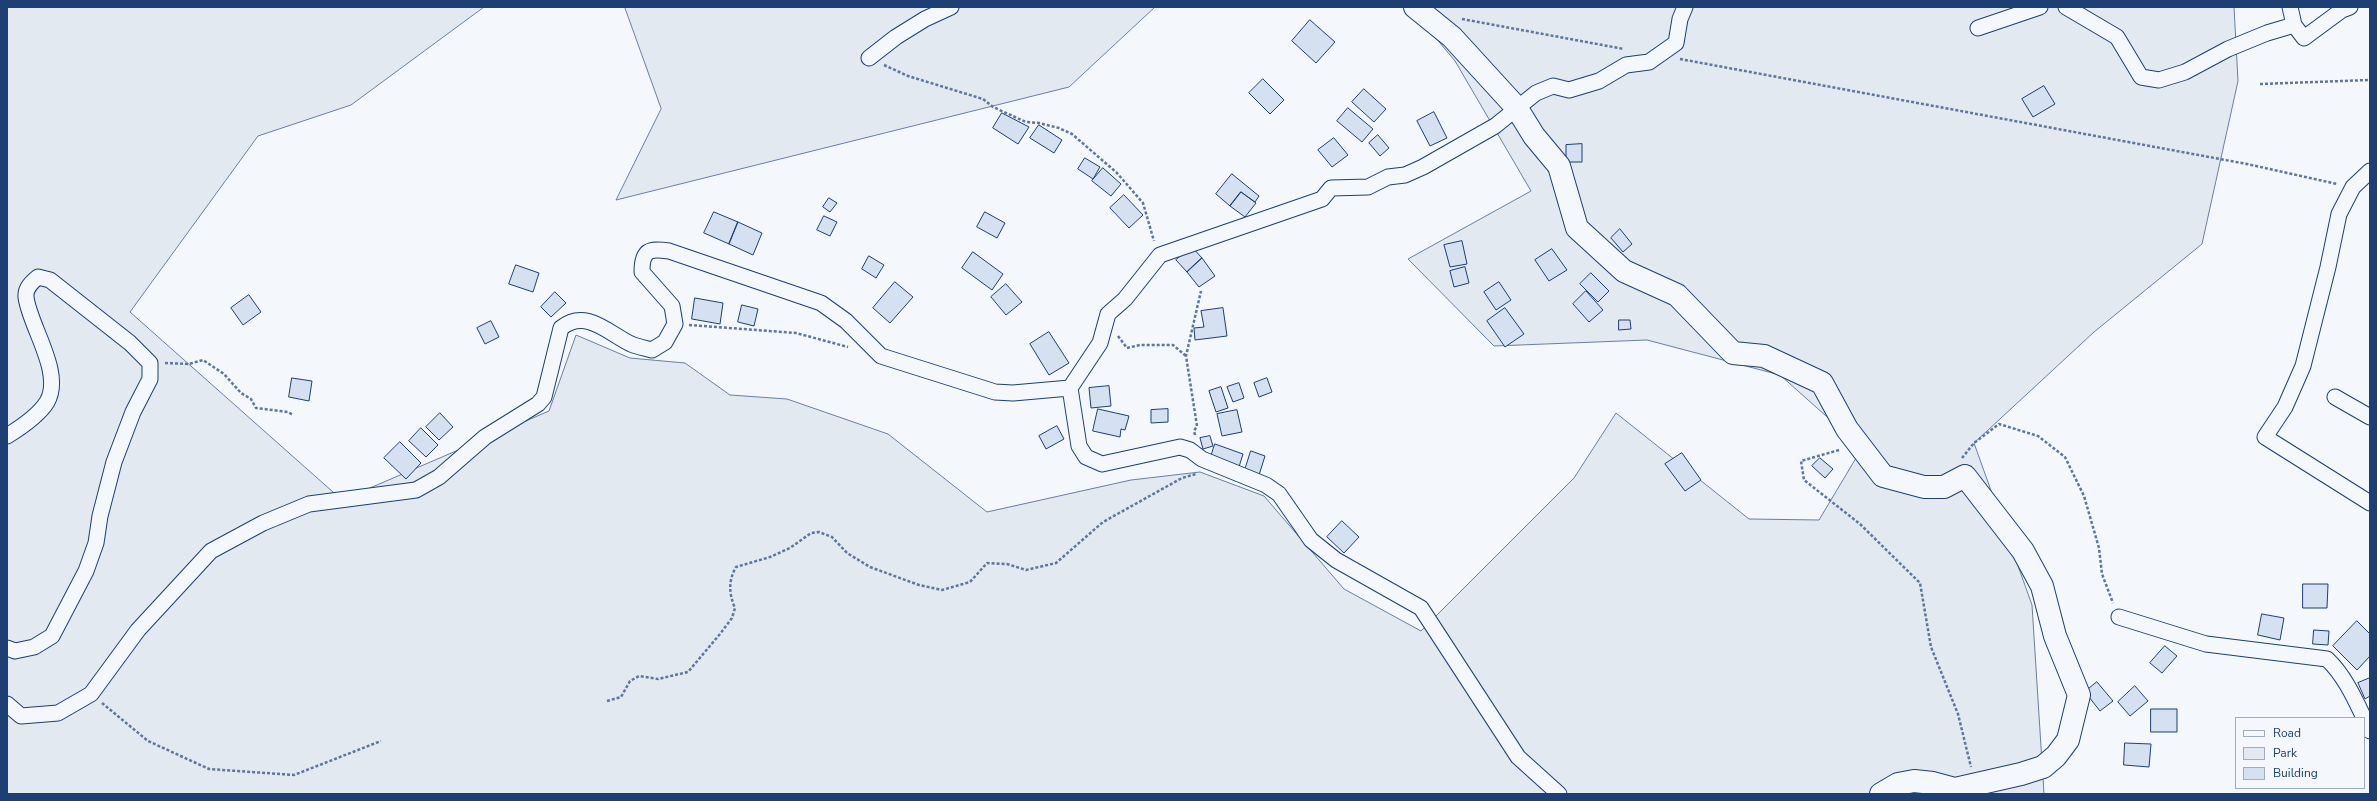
<!DOCTYPE html>
<style>
body{margin:0}
#map{position:relative;width:2377px;height:801px;overflow:hidden;background:#f4f7fb;font-family:"Nunito Sans",sans-serif}
canvas{display:block}
.frame{position:absolute;inset:0;border:8px solid #1d3f73;pointer-events:none}
.legend{position:absolute;left:2235px;top:717px;width:130px;height:72px;box-sizing:border-box;background:#f4f7fb;border:1px solid #9eadc5;margin:0;padding:5px 7px;list-style:none;font-size:12px;color:#1d3f73}
.legend li{display:flex;align-items:center;gap:8px;height:20px}
.legend b{width:20px;border:1px solid #9eadc5}
</style>
<div id="map">
<canvas width="2377" height="801"></canvas>
<div class="frame"></div>
<ul class="legend">
<li><b style="height:5px;background:#f4f7fb"></b>Road</li>
<li><b style="height:11px;background:#e3e9f0"></b>Park</li>
<li><b style="height:11px;background:#d5e0f0"></b>Building</li>
</ul>
</div>
<script>
const ctx = document.querySelector('canvas').getContext('2d');
ctx.lineJoin = 'round';
function fillPath(path, color) { ctx.fillStyle = color; ctx.fill(path, 'evenodd'); }
function stroke(path, color, width, dash) { ctx.strokeStyle = color; ctx.lineWidth = width; ctx.lineCap = dash ? 'butt' : 'round'; ctx.setLineDash(dash || []); ctx.stroke(path); }
const green = new Path2D(`
 M7,7H484L351,105L258,136L130,312L342,500L549,411L576,335L630,358L685,363L730,395L787,399L888,434L987,512L1131,480L1200,472L1264,496L1344,589L1421,631L1574,478L1616,413L1749,519L1819,520L1862,448L1780,375L1647,340L1494,346L1408,259L1531,191L1455,61L1410,7H2234L2238,81L2202,244L2094,332L1974,443L2032,605L2044,794H7Z
 M625,7H1155L1069,87L616,200L661,109Z`);
fillPath(green, '#e3e9f0');
stroke(green, '#687fa3', 1);
const building = new Path2D(`
 M1310,20L1335,42L1316,63L1292,41Z
 M1263,79L1284,100L1270,114L1249,93Z
 M2044,86L2055,104L2033,117L2022,99Z
 M1364,89L1386,109L1374,122L1352,102Z
 M1348,108L1373,129L1362,142L1337,121Z
 M1434,112L1447,138L1430,146L1417,121Z
 M1002,113L1029,127L1018,144L993,128Z
 M1039,125L1062,140L1054,153L1030,138Z
 M1378,135L1389,148L1380,156L1369,143Z
 M1334,138L1348,155L1332,167L1318,150Z
 M1582,144V162H1566V145Z
 M1085,158L1100,167L1093,179L1078,169Z
 M1103,168L1121,184L1111,196L1092,181Z
 M1232,174L1259,196L1255,202L1241,192L1230,206L1216,194Z
 M1241,192L1256,203L1245,217L1230,206Z
 M1124,195L1143,215L1129,228L1110,208Z
 M829,198L837,203L830,212L823,207Z
 M714,212L738,222L729,244L704,233Z
 M985,212L1005,223L997,238L977,227Z
 M824,216L837,222L830,236L817,230Z
 M738,222L762,233L753,255L729,244Z
 M1620,229L1632,244L1623,252L1611,238Z
 M1462,241L1467,264L1450,267L1444,245Z
 M1192,247L1202,258L1187,272L1176,260Z
 M1552,249L1567,270L1549,281L1535,260Z
 M973,252L1003,274L992,290L962,268Z
 M869,256L884,265L876,278L862,269Z
 M1202,258L1215,276L1199,287L1187,272Z
 M516,265L539,273L533,292L509,284Z
 M1465,267L1469,283L1454,287L1450,271Z
 M1591,273L1609,291L1598,302L1580,284Z
 M895,282L913,297L890,323L873,308Z
 M1499,282L1511,300L1496,310L1484,292Z
 M1006,284L1022,302L1006,315L991,297Z
 M1586,291L1603,310L1589,322L1573,304Z
 M555,292L566,303L551,317L541,307Z
 M249,295L261,312L243,325L231,308Z
 M695,298L723,303L720,324L692,319Z
 M742,305L758,309L754,326L738,322Z
 M1223,308L1227,336L1195,340L1194,328L1204,327L1201,311Z
 M1505,308L1524,334L1505,347L1487,321Z
 M1619,320H1630L1631,329L1619,330Z
 M491,321L499,337L485,344L477,328Z
 M1049,332L1069,363L1049,375L1030,344Z
 M292,378L312,381L309,401L289,397Z
 M1267,378L1272,392L1259,397L1254,383Z
 M1239,383L1244,398L1233,402L1227,387Z
 M1109,386L1111,406L1091,408L1089,388Z
 M1221,387L1228,408L1216,412L1209,391Z
 M1098,409L1129,416L1125,430L1121,429L1120,437L1093,431Z
 M1168,409V422L1151,423V410Z
 M1237,410L1242,432L1222,436L1217,414Z
 M440,413L453,427L439,440L426,427Z
 M1057,426L1064,439L1046,449L1039,436Z
 M421,428L438,445L426,457L409,441Z
 M1210,436L1213,446L1203,449L1200,438Z
 M400,442L421,463L406,479L384,458Z
 M1215,444L1243,454L1238,470L1210,460Z
 M1251,451L1265,456L1259,475L1245,470Z
 M1682,453L1701,480L1685,491L1665,464Z
 M1820,458L1833,469L1825,478L1812,466Z
 M1342,521L1359,537L1344,553L1327,537Z
 M2303,584H2328L2327,608H2303Z
 M2262,614L2284,618L2280,640L2258,635Z
 M2357,621L2370,634V656L2357,670L2333,646Z
 M2314,630L2329,631L2328,645L2313,644Z
 M2165,646L2177,656L2162,673L2150,663Z
 M2370,678V696L2365,699L2358,683Z
 M2097,682L2113,701L2100,711L2085,692Z
 M2135,686L2148,701L2130,716L2118,702Z
 M2151,709H2177V732H2151Z
 M2125,743L2151,744L2149,767L2124,765Z`);
fillPath(building, '#d5e0f0');
stroke(building, '#1d3f73', 1);
const street = new Path2D(`
 M2066,7L2117,37L2141,77L2159,80L2185,72L2228,49L2267,33L2294,25
 M2290,7L2294,25L2304,38L2342,10L2350,7
 M1978,28L2040,7
 M869,58L896,37L925,19L951,7
 M2370,171L2353,187L2339,214L2328,267L2303,366L2285,407L2265,437L2370,503
 M1070,388L1100,343L1108,314L1125,299L1160,255L1322,199L1331,188L1368,187L1388,177L1405,175L1423,167L1495,126L1536,93L1553,86L1569,90L1599,81L1626,65L1649,62L1676,43L1680,19L1685,7
 M2335,397L2370,417
 M7,436C20,428 39,415 47,402C64,373 29,325 26,297C25,288 32,282 38,277L50,280L130,343L150,363V379L133,412L114,462L100,516L96,543L86,571L52,636L34,647L15,651L7,648
 M2119,617L2206,644L2327,659C2344,675 2354,697 2364,718
 M7,704L21,716L58,713L91,694L138,630L211,551L263,523L309,504L416,490L439,477L485,437L538,404L544,397L561,328C586,308 608,333 631,344C638,347 645,348 652,350L665,342L675,324L672,306L642,272C642,250 649,248 669,251L821,303L846,321L881,356L995,392L1013,393L1070,388L1079,446L1086,457L1102,464L1180,447L1190,450L1202,459L1266,485L1279,494L1311,540L1336,560L1421,608L1518,757L1559,794
 M2364,719L2370,731`);
const secondary = new Path2D(`
 M1415,7L1452,37L1516,107L1534,136L1559,166L1577,228L1624,271L1677,295L1733,353L1764,356L1822,383L1847,429L1883,476L1924,487H1944L1965,476L2023,551L2042,586L2055,636L2079,695L2068,740L2056,756L2043,767L2021,774L1955,789L1933,783L1914,781L1898,784L1881,794`);
stroke(street, '#1d3f73', 17);
stroke(secondary, '#1d3f73', 24);
stroke(new Path2D(`
 M1462,19L1624,49
 M1680,59L2247,164L2337,184
 M884,65L908,76L983,99L993,107L1026,122L1039,123L1059,128L1072,134L1117,173L1143,203L1154,241
 M2260,84L2370,80
 M689,325L796,333L848,347
 M1118,336L1127,348L1140,345H1173L1186,356
 M165,363L189,364L203,360L224,374L241,393L251,399L256,408L288,412L293,415
 M1195,435L1194,431L1197,426L1186,356L1201,291
 M1839,450L1801,461L1804,480L1860,524L1920,583L1931,647L1958,714L1971,767
 M1962,458L1974,443L1999,424L2038,436L2065,457L2084,496L2099,548L2102,574L2113,603
 M607,701L621,697L630,681L639,676L658,679L688,672L720,634L732,618L735,608C729,594 728,581 736,567L770,557L790,548L811,533L819,532L832,537L847,553L870,567L919,585L942,590L970,582L987,563L1007,564L1026,570L1056,563L1103,522L1182,478L1196,474
 M102,703L148,741L209,769L294,775L381,741`), '#5e769c', 2.5, [3, 2]);
stroke(street, '#f4f7fb', 15);
stroke(secondary, '#f4f7fb', 22);
</script>
